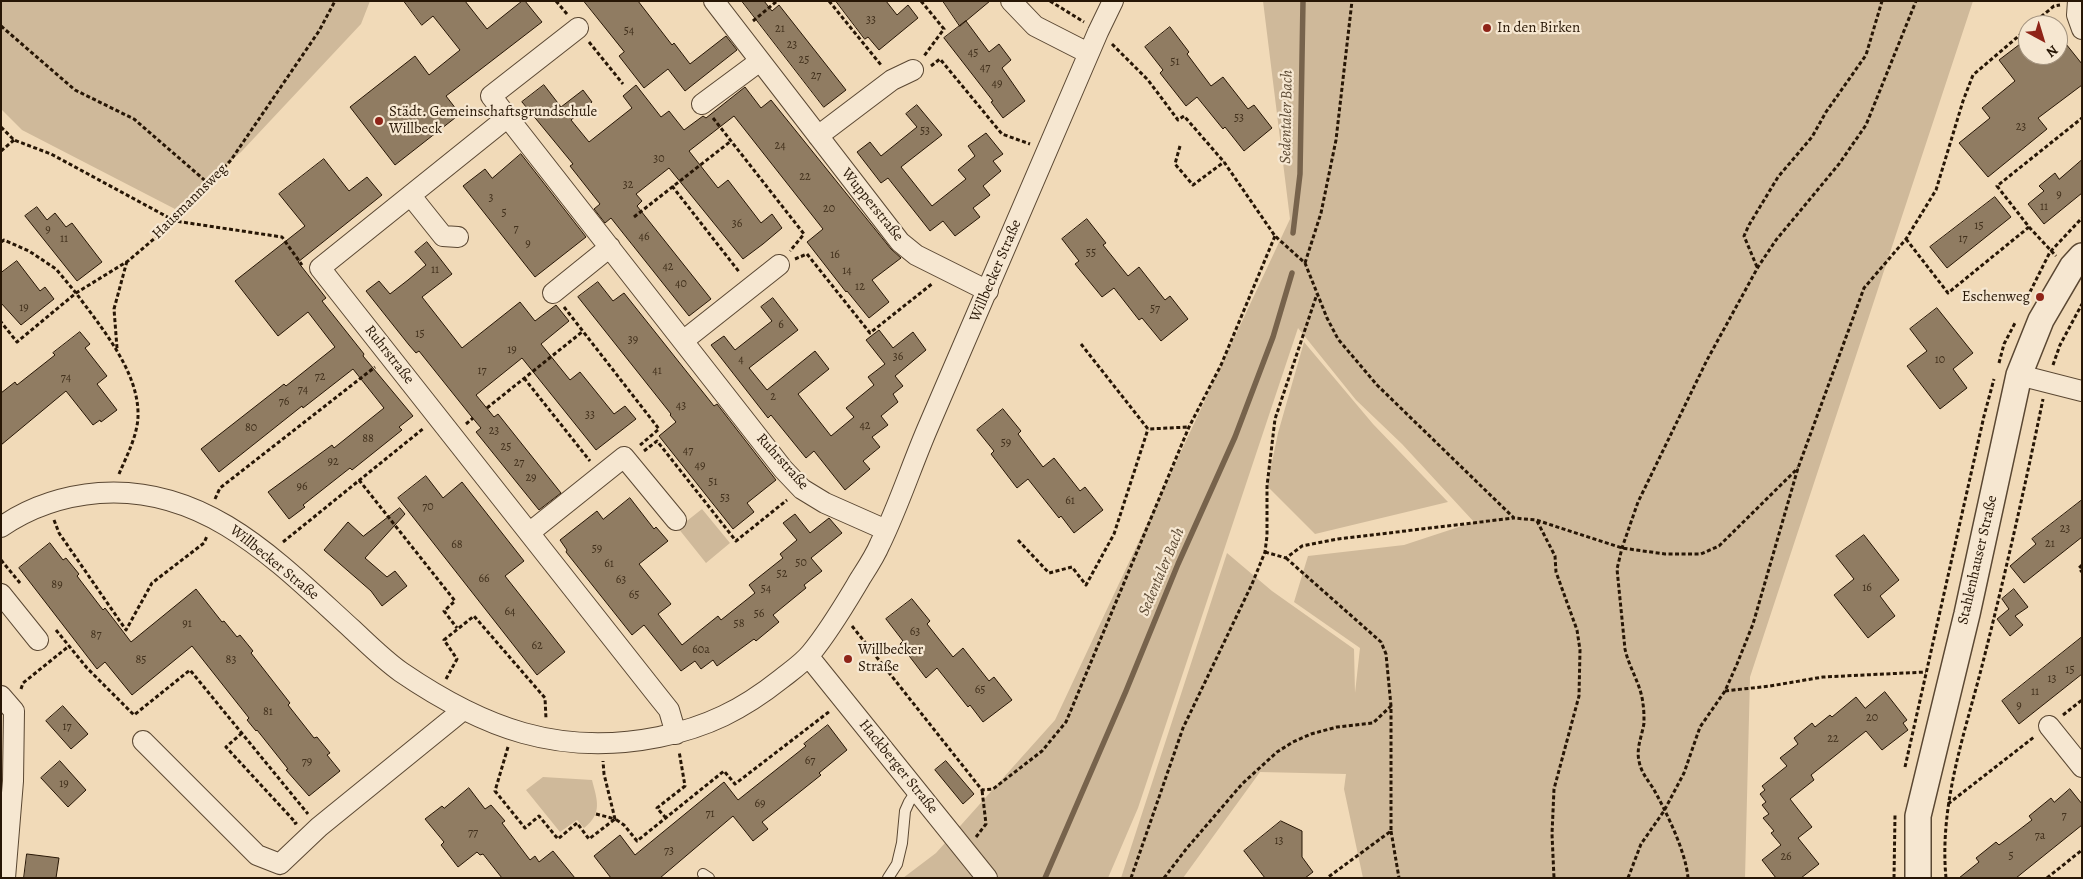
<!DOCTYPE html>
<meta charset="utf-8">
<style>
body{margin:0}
#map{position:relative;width:2083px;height:879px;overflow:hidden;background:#f1dab8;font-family:Alegreya,serif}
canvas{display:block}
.frame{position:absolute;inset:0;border:2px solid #271605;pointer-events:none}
.north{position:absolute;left:2018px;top:15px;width:50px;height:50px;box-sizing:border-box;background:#f6e7d1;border:1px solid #a3937f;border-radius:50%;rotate:141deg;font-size:14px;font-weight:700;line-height:20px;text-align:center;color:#271605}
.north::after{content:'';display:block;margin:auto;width:18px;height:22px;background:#8f2418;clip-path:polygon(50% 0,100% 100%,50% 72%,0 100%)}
</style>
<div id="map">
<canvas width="2083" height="879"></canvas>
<div class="frame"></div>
<div class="north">N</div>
</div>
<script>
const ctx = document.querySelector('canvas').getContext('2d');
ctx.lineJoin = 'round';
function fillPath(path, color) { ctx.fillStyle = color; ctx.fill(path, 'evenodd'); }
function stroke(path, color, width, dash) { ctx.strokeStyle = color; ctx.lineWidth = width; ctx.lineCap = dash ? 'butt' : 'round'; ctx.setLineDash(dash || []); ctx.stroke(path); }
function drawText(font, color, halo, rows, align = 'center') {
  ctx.font = font + ' Alegreya,serif'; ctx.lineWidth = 4.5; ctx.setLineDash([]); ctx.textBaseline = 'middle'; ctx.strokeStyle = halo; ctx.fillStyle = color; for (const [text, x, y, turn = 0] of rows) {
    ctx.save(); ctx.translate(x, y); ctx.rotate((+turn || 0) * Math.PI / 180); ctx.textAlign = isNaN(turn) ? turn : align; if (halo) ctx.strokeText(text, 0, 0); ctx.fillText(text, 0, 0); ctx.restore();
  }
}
fillPath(new Path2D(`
 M1,1H370L361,24L241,152L175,209L22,130L1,109Z
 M1263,1H1973L1750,677L1745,878H1363L1344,789L1346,774L1260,772L1183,878H1121L1227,553L1272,591L1354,649L1355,693L1360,648L1294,602L1308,556L1404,545L1474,522L1402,444L1356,400L1298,328L1138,808L1108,878H903L936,853L1055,720L1290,219Z
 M1304,342L1373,424L1448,502L1315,534L1267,486L1278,433Z
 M702,509L730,543L706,563L678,528Z
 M543,777L592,780C597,800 603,813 584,828L577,820L560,832L526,790Z`), '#cfb99a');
stroke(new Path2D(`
 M1293,233L1300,174L1303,1
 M1045,878L1126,691L1178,564L1235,437L1273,337L1292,273`), '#77634c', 5.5);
const building = new Path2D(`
 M404,1H465L487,29L522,1H525L542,22L446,96L460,114L395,165L350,107L415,56L429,75L460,50L433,16L422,25Z
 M584,1H638L672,45L674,43L690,64L726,36L737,50L685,91L668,69L644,88L619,56L624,52Z
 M742,1H764L772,11L779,5L846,90L824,107Z
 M836,1H886L897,15L908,5L918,18L879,50L868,37L865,39Z
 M943,1H990L960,26Z
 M966,21L989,52L999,44L1011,60L1002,68L1025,101L1003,118L991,102L993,101L944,38Z
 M1170,27L1189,52L1187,54L1211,86L1223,77L1248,109L1254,105L1272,128L1244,151L1225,127L1223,129L1197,97L1186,106L1160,73L1163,70L1145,47Z
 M2058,34L2082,64V85L2038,118L2047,129L1988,177L1959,143L1990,118L1982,108L2015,81L1999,60L2028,38V55H2058Z
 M544,85L561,107L583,90L592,102L571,120L589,142L632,108L623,96L636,85L661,117L669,111L684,130L703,116L706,118L745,87L761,108L771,100L891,249L901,258L872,280L889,302L869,318L847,291L846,292L807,242L823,229L734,116L689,151L718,188L728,180L761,223L772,214L782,228L763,244L743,259L669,168L636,194L642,201L637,206L711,299L689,316L611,218L605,223L594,209L600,204L570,166L573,164L522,102Z
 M917,105L942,135L901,167L932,206L966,179L958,170L975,156L968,146L986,133L1003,154L993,161L1001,171L983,186L990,195L973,208L980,217L955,236L943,221L930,231L888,178L881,183L857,152L870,142L881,156L917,127L906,114Z
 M521,154L586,237L535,277L463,186L485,169L492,178Z
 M324,159L349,191L367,177L382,195L298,262L326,298L322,301L364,354L363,356L413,416L399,427L402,430L352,470L350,468L303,505L305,507L289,519L268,492L332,445L334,448L384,408L353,369L303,408L302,406L219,472L201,449L284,384L286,386L335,347L308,312L278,336L235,281L305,226L279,194Z
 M2082,160V193L2044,224L2028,204L2044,191L2039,186L2055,173L2059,179Z
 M1995,197L2011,217L1947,268L1930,247Z
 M37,207L47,220L55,213L66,227L72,223L102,262L77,281L25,216Z
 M1087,219L1106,243L1103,245L1128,276L1139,267L1165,300L1170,296L1188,319L1161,341L1142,318L1139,320L1114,288L1102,297L1075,264L1079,261L1062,239Z
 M427,242L452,274L422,297L462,348L520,302L535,321L556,305L569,321L541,344L570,380L580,372L614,414L625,406L636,419L596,450L522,358L476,395L494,417L498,414L561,493L539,510L476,432L481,428L471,416L419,351L416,353L409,345L366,291L379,281L390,294L408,280L426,265L415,252Z
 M17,261L40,291L45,287L54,299L21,325L1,303V273Z
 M598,282L613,301L624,293L698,386L714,406L717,404L776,480L747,503L754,512L733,529L659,436L676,422L670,415L671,414L578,297Z
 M773,298L798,330L749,368L767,390L815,351L829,369L798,394L831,436L854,417L846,408L874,385L868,377L885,364L866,340L879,330L893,348L913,332L926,350L895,376L903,386L893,394L898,402L881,416L888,425L872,437L880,447L863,461L870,469L845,490L814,451L806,458L771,415L768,418L711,345L724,336L735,350L772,321L761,307Z
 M1937,308L1973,353L1953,369L1967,388L1940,409L1907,366L1927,351L1910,329Z
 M80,332L90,344L85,348L107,376L97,384L117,410L101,422L100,420L93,425L66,391L1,445V393L15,382L17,385L55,355L53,353Z
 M1003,409L1021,431L1018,434L1043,467L1054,458L1080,491L1085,487L1103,510L1074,533L1061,516L1059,518L1028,479L1017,488L991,454L994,451L977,430Z
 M426,476L443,498L462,482L524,561L505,576L565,652L537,675L398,498Z
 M630,498L654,529L656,527L668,541L639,564L671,604L658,614L682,645L718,616L721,620L755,593L749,585L783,558L780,554L797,540L783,523L795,514L810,533L829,518L842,533L811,558L822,571L804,585L806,588L773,615L779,622L756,641L754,639L717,666L713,660L701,669L695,661L681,671L644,625L632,635L566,552L567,550L560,540L597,511L603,519Z
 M2082,500V537L2024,583L2010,566L2036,544L2032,539Z
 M400,508L405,514L365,558L387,577L395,571L407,586L382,606L371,591L324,550L348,522L363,536Z
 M1864,535L1899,580L1880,596L1895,616L1868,638L1834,595L1854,579L1836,556Z
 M50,543L63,560L66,558L79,574L77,576L103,610L105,608L131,642L196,589L222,622L224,621L237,637L240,635L253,651L251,653L290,703L288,705L314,738L317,737L330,753L327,755L340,771L309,796L286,770L288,769L257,730L256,731L247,720L249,718L192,646L132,695L105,662L97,669L19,568Z
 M2014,589L2028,607L2015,616L2023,625L2010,636L1997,619L2009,609L2002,599Z
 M912,599L930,621L927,624L953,657L963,648L989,681L994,677L1012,700L983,722L970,705L968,707L937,668L926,678L900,644L903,641L886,619Z
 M2082,637V674L2019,724L2002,701Z
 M1885,692L1907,720L1903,723L1908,730L1882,750L1866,731L1811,775L1814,780L1790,799L1812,827L1798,838L1819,864L1801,878H1776L1762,860L1781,845L1771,833L1774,831L1763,818L1769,814L1762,805L1766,802L1760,794L1765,790L1762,786L1787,766L1780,758L1798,744L1794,738L1812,723L1815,727L1830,715L1832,717L1856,697L1865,708Z
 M63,706L88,734L71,749L46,721Z
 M828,725L847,750L819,773L821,775L762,822L768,829L753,841L733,816L660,878H611L594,856L620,835L635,855L724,782L738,800L806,746L804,744Z
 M60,761L86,790L68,807L41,778Z
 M946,761L974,794L963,804L935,770Z
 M469,788L485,809L491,805L505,821L502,823L530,860L535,856L539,862L553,851L575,878H502L483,854L480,855L477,852L458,867L441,845L444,842L425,819L442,806L444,808Z
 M2070,789L2082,804V825L2016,878H1959L1979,862L1976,858L1996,842L1999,845L2015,833L2032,820L2029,816L2051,798L2054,802Z
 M1281,821L1302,831V857L1313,872L1305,878H1265L1244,851Z
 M27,854L59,858L56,878H24Z`);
fillPath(building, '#907c62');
stroke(building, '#271605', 1);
const service = new Path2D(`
 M703,874L709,878
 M888,878L897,864L902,843L905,811L909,802L917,790`);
const minor = new Path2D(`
 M714,1L900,242L916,255L988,291
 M1011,1L1035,26L1088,53
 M2078,1L2077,15L2082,29
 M578,28L491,96L783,469L802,489L825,503L886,530
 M702,104L760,61
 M508,117L320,268L657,695L669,710L676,734
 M818,136L892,80L913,70
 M411,196L443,236L458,237
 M553,293L610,247
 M683,341L779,265
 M2019,375L2082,391
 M1,527C30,507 63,496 99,493C207,485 279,563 353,630C368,644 384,660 401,672C483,728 559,757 659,737C707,727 742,710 781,679C791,671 803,663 811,653C830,630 845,604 860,579C867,568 875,556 880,544C899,505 912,464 929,425C986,294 1042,163 1098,32L1113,1
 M529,533L624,457L676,520
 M1,594L38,640
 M809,657L987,878
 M1,696L14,711L13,781L5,878
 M2049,726L2082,767
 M143,741L257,855L280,864L319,827L463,710`);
const tertiary = new Path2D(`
 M1918,878V816L1967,614L2019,375L2041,320L2072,267L2082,256`);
stroke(service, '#5a4732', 12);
stroke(minor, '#5a4732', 22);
stroke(tertiary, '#5a4732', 28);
stroke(new Path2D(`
 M556,1L567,14
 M829,1L881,65
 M921,1L944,29L924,56
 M1050,1L1084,22
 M753,21L777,1
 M2031,25L2054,6L2060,5
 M1,26L75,90L134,119L209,184
 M589,42L623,84
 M1112,44L1148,80L1178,120L1184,116L1224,162L1275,236L1305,263L1327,318L1338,339L1377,385L1514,518L1536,520L1622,548L1665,554H1701L1719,546L1798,468
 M931,66L940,59L1002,134L1030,144
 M713,118L804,234L790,251
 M1,127L14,140L51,154L175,221L282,237L302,265
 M1180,146L1175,164L1193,185L1224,162
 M1,151L14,140
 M672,186L740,273
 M634,217L731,141
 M2029,227L2056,256
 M1906,239L1948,293L2029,227L1997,186L2082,118
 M1,242L4,240L29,251L56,269L76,293L17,342L1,322
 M795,259L807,254L870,333L933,283
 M1305,263L1321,213L1336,140L1352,1
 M1757,267L1744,236L1749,225L1778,177L1812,137L1826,112L1866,55L1882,1
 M2030,292L2050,252L2082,218
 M564,307L659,429L639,446
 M1081,344L1148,429L1189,427
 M117,348L114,309L127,261
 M1999,363L2004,344L2015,323
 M2053,365L2060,345L2082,304
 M524,378L590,461
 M487,408L582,332
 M466,424L473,418
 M644,451L657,441L736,541L787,500
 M119,474C127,455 139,433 138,412C137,369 100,326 76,293L128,261L175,221L231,160L319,31L335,1
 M359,480L455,601L444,611L457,628
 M215,499L220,488L375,367
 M54,520L59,533L126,630L152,583L204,543L207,536
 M1537,521L1555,556L1556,572L1577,630L1580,650L1579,696L1554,789L1552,834L1554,878
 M1018,540L1049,573L1072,567L1086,585L1114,534L1148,429
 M283,542L424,428
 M1265,552L1286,558L1302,546L1338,539L1514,518
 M1286,558L1381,642L1386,654L1391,706V831L1327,878
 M1,560L20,583
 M2082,565L2079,568L2082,572
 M852,626L982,790L993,789L1042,751L1066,722L1189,427L1221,365L1275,236
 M56,630L87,668L134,715L190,670L308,814
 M446,679L457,659L444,640L474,616L545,698L546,719
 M21,689L23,683L69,646
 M1725,691L1770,686L1823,677L1926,672
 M2063,715L2082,700
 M242,733L226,747L296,823L294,824
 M508,747L495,791L525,828L539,816L558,839L577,823L589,839L615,819L624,825L637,841L724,771L735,784L830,711
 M1905,767L1984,416L1994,379
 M1948,804L2034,737
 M596,814L615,819L604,774L603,761
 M666,818L657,808L685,786L679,751
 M1391,831L1399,878
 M976,837L986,824L982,790
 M1131,878L1183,728L1252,584L1265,552L1267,536V486L1275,419L1317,294
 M1164,878L1187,848L1242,784L1277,752L1293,742L1311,734L1337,727L1373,723L1391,706
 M1628,878L1641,844L1664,811L1684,773L1700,727L1725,691L1737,664L1753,624L1798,468L1864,288L1906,239L1936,190L1963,101L1973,75L2028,28
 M1688,878C1686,852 1666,811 1653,788C1647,779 1641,772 1639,761C1636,748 1642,736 1644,723C1644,717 1644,710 1643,704C1641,684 1629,668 1625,649L1617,569L1622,548L1638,502L1707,360L1758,267L1776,240L1839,164L1866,125L1916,1
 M1894,878L1895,815
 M1946,878C1939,804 1965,733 1983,662C2005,575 2025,487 2043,399
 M2047,878L2082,850`), '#271605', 3, [4, 2.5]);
stroke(service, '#f6e7d1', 10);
stroke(minor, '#f6e7d1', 20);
stroke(tertiary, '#f6e7d1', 25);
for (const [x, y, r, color] of [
 [1487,28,5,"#8f2418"],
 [379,121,5,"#8f2418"],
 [2040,297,5,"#8f2418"],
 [848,659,5,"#8f2418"]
]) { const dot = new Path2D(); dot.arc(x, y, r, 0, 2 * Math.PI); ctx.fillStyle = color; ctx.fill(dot); stroke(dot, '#f6e7d1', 2); }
drawText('12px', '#41301c', null, [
 ["33",871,20],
 ["21",780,29],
 ["54",629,31],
 ["23",792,45],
 ["45",973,53],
 ["25",804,60],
 ["51",1175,62],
 ["47",985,68],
 ["27",816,76],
 ["49",997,84],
 ["53",1239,118],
 ["23",2021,127],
 ["53",925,131],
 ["24",780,146],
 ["30",659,159],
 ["22",805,177],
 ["32",628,185],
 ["9",2059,195],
 ["3",491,198],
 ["11",2044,207],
 ["20",829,209],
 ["5",504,213],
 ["36",737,224],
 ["15",1979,226],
 ["7",516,229],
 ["9",48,230],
 ["46",644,237],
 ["11",64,239],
 ["17",1963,239],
 ["9",528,244],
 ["55",1091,253],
 ["16",835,255],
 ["42",668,267],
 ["11",435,270],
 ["14",847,271],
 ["40",681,284],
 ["12",860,287],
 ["19",24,308],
 ["57",1155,309],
 ["6",781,325],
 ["15",420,334],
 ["39",633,340],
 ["19",512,350],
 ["36",898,357],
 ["4",741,360],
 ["10",1940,360],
 ["17",482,371],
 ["41",657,371],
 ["72",320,377],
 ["74",66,378],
 ["74",303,390],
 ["2",773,397],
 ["76",284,402],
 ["43",681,406],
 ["33",590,415],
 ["42",865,426],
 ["80",251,428],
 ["23",494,431],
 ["88",368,439],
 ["59",1006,443],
 ["25",506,447],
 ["47",688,451],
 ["92",333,462],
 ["27",519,463],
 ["49",700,466],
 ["29",531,478],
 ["51",713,482],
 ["96",302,487],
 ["53",725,498],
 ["61",1070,501],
 ["70",428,507],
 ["23",2065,529],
 ["21",2050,544],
 ["68",457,545],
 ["59",597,549],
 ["50",801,563],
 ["61",609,564],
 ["52",782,574],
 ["66",484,579],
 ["63",621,580],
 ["89",57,585],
 ["16",1867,588],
 ["54",766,589],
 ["65",634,595],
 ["64",510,612],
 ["56",759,614],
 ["91",187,624],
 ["58",739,624],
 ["63",915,632],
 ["87",96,635],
 ["62",537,646],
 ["60a",701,650],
 ["85",141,660],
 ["83",231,660],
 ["15",2070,670],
 ["13",2052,679],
 ["65",980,690],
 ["11",2035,692],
 ["9",2019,706],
 ["81",268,712],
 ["20",1872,718],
 ["17",67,727],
 ["22",1833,739],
 ["67",810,761],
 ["79",307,762],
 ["19",64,784],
 ["69",760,804],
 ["71",710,814],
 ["7",2064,816],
 ["77",473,833],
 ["7a",2040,836],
 ["13",1279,841],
 ["73",669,851],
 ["5",2011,856],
 ["26",1786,857]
]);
drawText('15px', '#271605', '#f6e7d1', [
 ["In den Birken",1497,28],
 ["Städt. Gemeinschaftsgrundschule",389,112],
 ["Willbeck",389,129],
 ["Eschenweg",2030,297,"right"],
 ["Willbecker",858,650],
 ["Straße",858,667]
], 'left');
drawText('15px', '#271605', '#f6e7d1', [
 ["Hausmannsweg",190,202,-45],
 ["Wupperstraße",872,205,51],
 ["Willbecker Straße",996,271,-67],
 ["Ruhrstraße",389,355,52],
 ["Ruhrstraße",782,462,48],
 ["Stahlenhauser Straße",1978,560,-77],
 ["Willbecker Straße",274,563,39],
 ["Hackberger Straße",898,767,51]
]);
drawText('italic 16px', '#5c4a34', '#f6e7d1', [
 ["Sedentaler Bach",1287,117,-89],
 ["Sedentaler Bach",1162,572,-67]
]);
</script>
